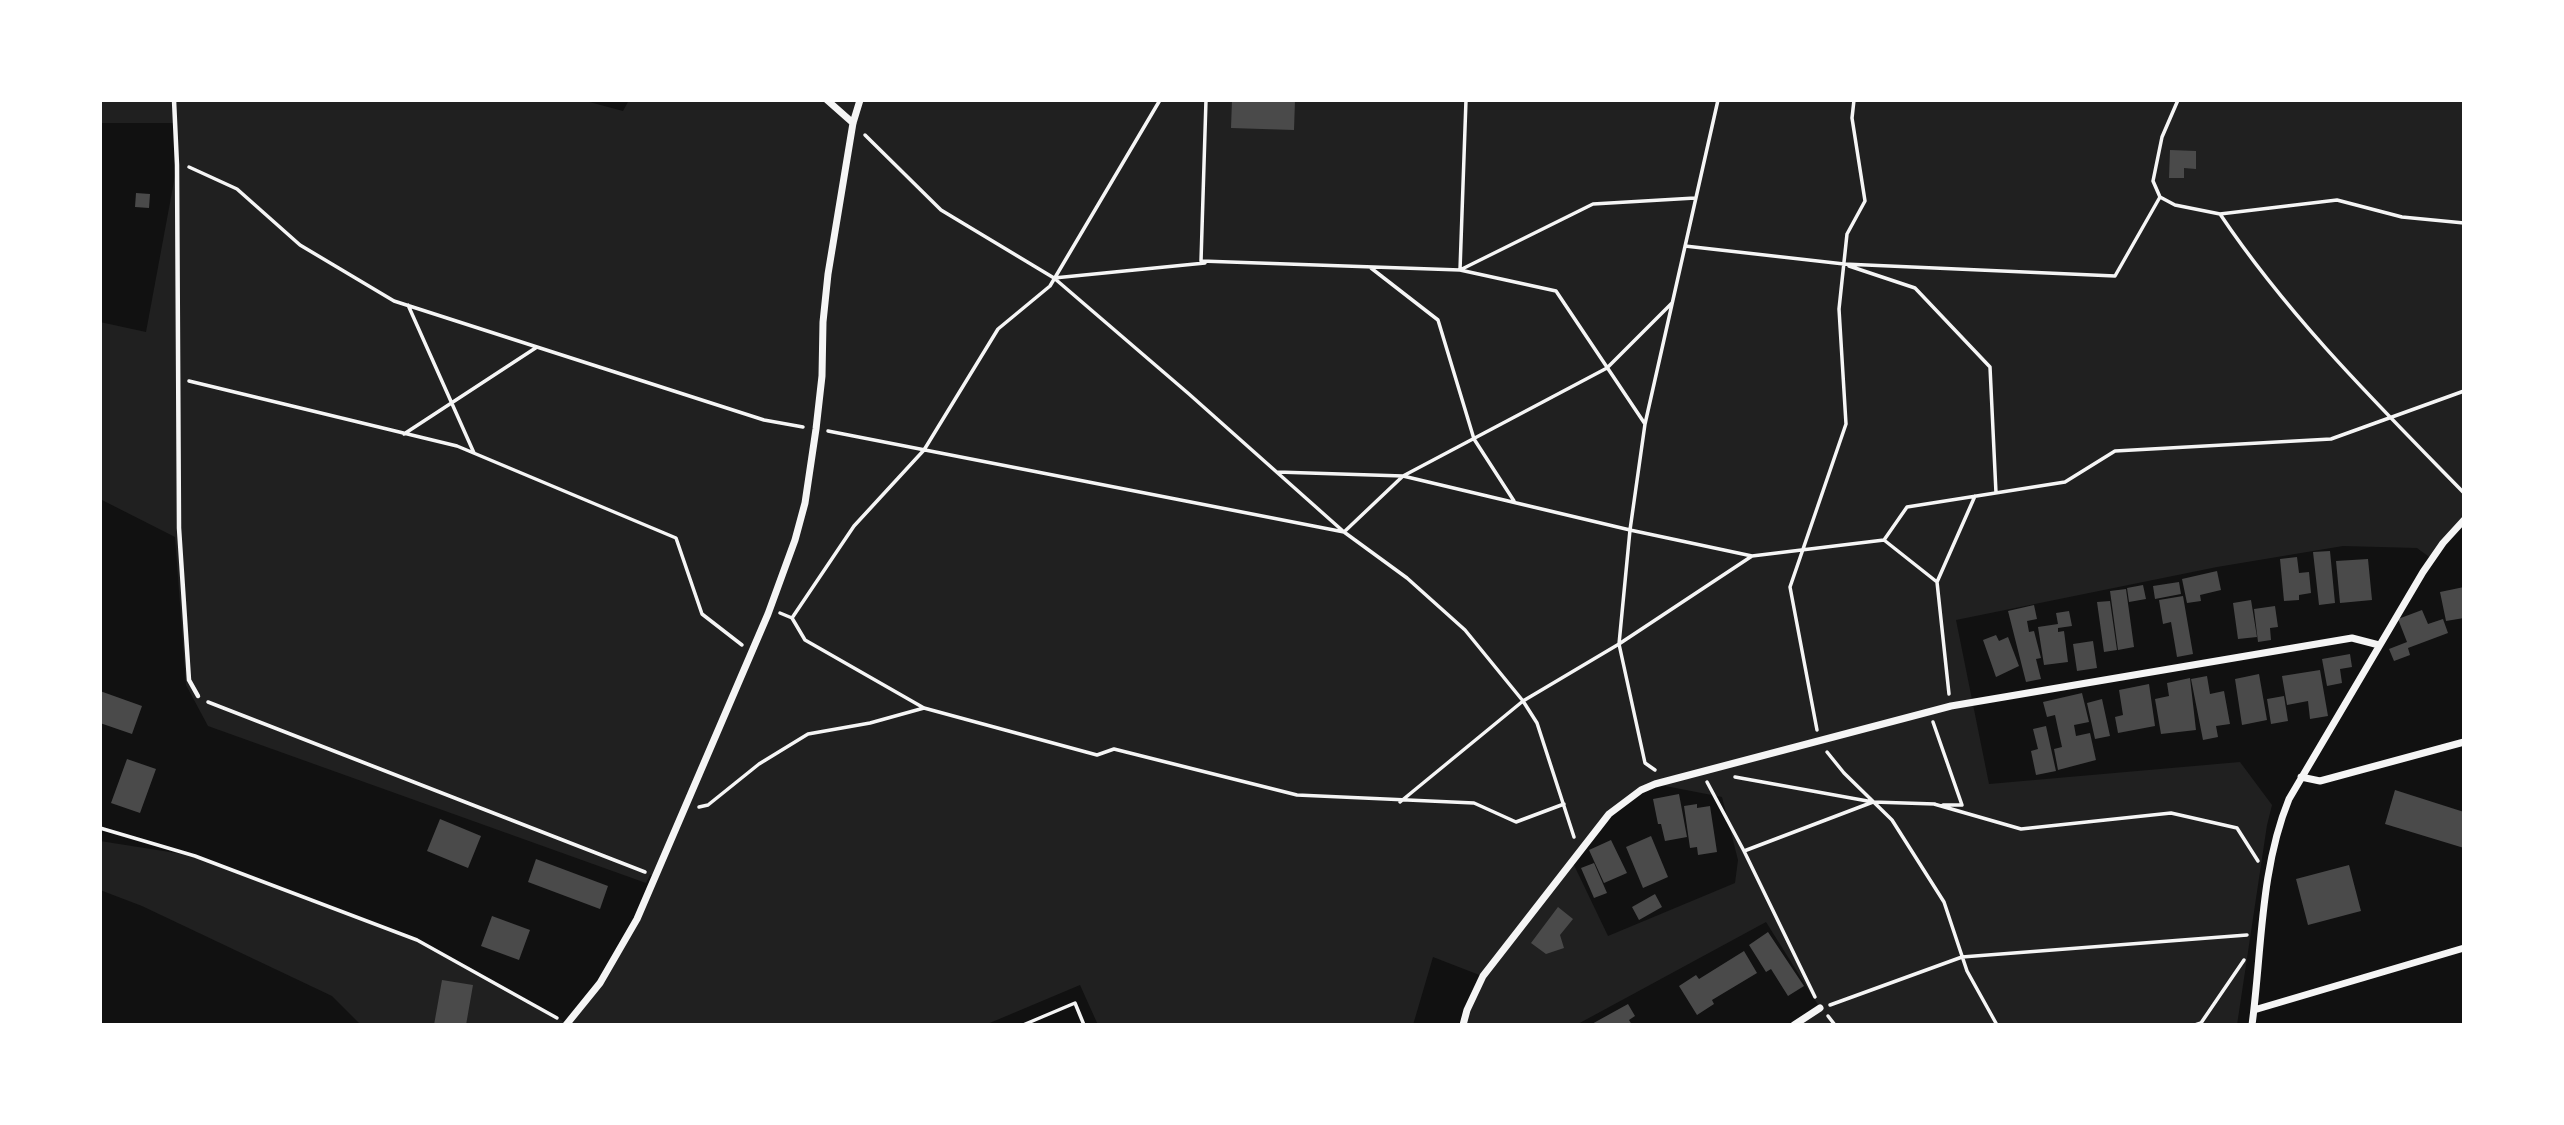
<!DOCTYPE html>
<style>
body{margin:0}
#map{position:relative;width:2564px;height:1125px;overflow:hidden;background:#111;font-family:"Roboto Condensed",sans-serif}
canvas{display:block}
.frame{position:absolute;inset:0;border:102px solid #fff;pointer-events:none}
</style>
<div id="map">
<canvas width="2564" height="1125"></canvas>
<div class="frame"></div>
</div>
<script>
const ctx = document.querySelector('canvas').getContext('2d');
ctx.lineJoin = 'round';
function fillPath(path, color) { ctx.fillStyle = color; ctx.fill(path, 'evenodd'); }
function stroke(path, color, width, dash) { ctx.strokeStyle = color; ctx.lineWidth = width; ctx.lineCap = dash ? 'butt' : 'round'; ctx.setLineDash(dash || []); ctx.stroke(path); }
fillPath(new Path2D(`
 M100,100H582L623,111L629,100H2464V520L2432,559L2417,548L2343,546L2217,567L1956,620L1989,784L2240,762L2272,805L2267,825L2237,1025H1794L1820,1008L1766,922L1576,1025H1463L1482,976L1433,957L1413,1025H1098L1080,985L985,1025H361L332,996L142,906L100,890V841L195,856L417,940L568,1024C604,981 633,928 654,876L650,875L646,883L208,726L186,685L175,537L100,499V322L146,332L177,165L175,123H100ZM1655,784L1722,797L1738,860L1735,883L1608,936L1573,863L1616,806Z`), '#202020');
fillPath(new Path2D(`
 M1232,100H1295L1294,130L1231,128Z
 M2170,150L2196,151V169L2184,168V178H2169Z
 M136,193L150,194L149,208L135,207Z
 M2330,551L2335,603L2319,605L2313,552Z
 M2297,557L2299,573L2309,572L2311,593L2299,595V600L2284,601L2280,559Z
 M2368,559L2372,600L2340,603L2336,561Z
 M2217,571L2221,590L2200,595L2201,601L2187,603L2182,579Z
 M2179,582L2181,594L2155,599L2153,586Z
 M2143,585L2146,599L2129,602L2127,588Z
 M2464,587V618L2446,621L2440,592Z
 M2126,589L2134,647L2118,650L2110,591Z
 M2183,596L2193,654L2177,657L2171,622L2163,624L2159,600Z
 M2251,600L2257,637L2238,639L2233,603Z
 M2110,601L2117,650L2104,652L2097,602Z
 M2034,605L2037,619L2027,621L2029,632L2034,631L2041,658L2036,659L2041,679L2026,682L2008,611Z
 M2275,606L2278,627L2270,628L2271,640L2258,642L2254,609Z
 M2422,610L2428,624L2443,619L2448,633L2408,648L2410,655L2394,661L2389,649L2407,642L2398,619Z
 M2069,611L2072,626L2058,628V632L2064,631L2068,662L2044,665L2038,627L2058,624L2056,613Z
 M1996,635L1999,641L2008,637L2019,666L1996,677L1983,640Z
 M2093,641L2097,668L2077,671L2073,644Z
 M2350,654L2352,667L2340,669L2342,683L2327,686L2322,659Z
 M2320,670L2328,716L2310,719L2308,701L2287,705L2282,676Z
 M2259,674L2267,720L2242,725L2235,679Z
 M2207,676L2210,694L2224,691L2230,724L2216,726L2218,737L2203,740L2191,679Z
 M2190,678L2196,730L2161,734L2155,699L2169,696L2167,683Z
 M2149,684L2155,726L2118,733L2115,717L2123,715L2119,690Z
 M100,691L142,706L132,734L100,723Z
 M2082,693L2089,722L2074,725L2076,736L2090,733L2096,760L2058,770L2054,749L2062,747L2058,729L2055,715L2047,717L2043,702Z
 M2284,696L2288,721L2271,724L2267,699Z
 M2102,699L2110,736L2095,739L2087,703Z
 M2046,726L2056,771L2036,775L2031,751L2038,749L2033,729Z
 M127,759L156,769L140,813L111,803Z
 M2395,790L2464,812V848L2385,824Z
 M1679,794L1687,837L1665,841L1661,824H1658L1653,799Z
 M1697,804V808L1710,806L1717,852L1698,855L1697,847L1690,848L1684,806Z
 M440,819L481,836L468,868L427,851Z
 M1651,836L1668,877L1643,888L1626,847Z
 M1611,840L1627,873L1604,883L1589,850Z
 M536,859L608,886L600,909L528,882Z
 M1594,863L1607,893L1594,898L1581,868Z
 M2349,865L2361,911L2308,925L2296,879Z
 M1655,894L1662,907L1639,920L1632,907Z
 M1558,907L1573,919L1560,935L1564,948L1546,954L1531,943Z
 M492,916L530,930L519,960L481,946Z
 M1768,932L1804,986L1788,996L1771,969L1766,972L1749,945Z
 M1744,951L1757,973L1712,1000L1714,1004L1697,1015L1679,986L1696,975L1699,979Z
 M442,980L473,985L466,1025H434Z
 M1628,1004L1635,1016L1629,1020L1632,1025H1590Z`), '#4a4a4a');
stroke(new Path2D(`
 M1206,100L1201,261L1460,270L1466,100
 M2178,100L2162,137L2153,181L2160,197L2175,205L2220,214L2337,200L2402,217L2464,223
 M865,135L941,210L1054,278L1189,394L1344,532L1407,578L1465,630L1523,701L1537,723L1574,837
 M189,167L237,189L300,245L394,301L764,420L803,427
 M2220,214C2289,317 2378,405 2464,493
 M1685,246L1844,264L2115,276L2160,197
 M1849,266L1915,288L1990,367L1996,493
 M1371,268L1438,320L1474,439L1514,501
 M1462,269L1593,204L1695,198
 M1460,270L1556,291L1645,424
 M1054,278L1205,263
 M408,305L474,453
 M189,381L457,446L676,538L702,614L742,645
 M828,431L1344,532L1403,476L1607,368L1672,303
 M404,434L537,347
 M1277,472L1403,476L1630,530L1752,556
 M1884,540L1937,582
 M780,613L792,618L854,526L924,450L998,329L1050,286L1160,100
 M792,618L805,640L924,708L1097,755L1114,749L1297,795L1474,803L1516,822L1564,804
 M1949,694L1937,582L1975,496
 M208,702L645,872
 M1933,722L1962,805H1943
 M1817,730L1790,587L1846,424L1839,309L1847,234L1865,201L1852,118L1854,100
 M1827,752L1844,773L1892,820L1944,902L1967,971L1997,1025
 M1655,770L1645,763L1619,644L1752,556L1884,540L1907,507L2065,482L2115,451L2331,439L2464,391
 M1735,777L1873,802L1935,804
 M1707,782L1744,851
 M1400,802L1523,701L1619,644L1630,530L1645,424L1718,100
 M1934,804L2021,829L2171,813L2237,828L2258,861
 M699,807L708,805L759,764L808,734L870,723L924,708
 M100,828L195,856L417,940L557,1018
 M1815,997L1744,851L1873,802
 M1830,1005L1962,957L2247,935
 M1828,1016L1835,1025
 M1023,1025L1075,1003L1084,1025
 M2195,1025L2201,1023L2244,960`), '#f5f5f5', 3.5);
stroke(new Path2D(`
 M174,100L177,165L179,528L189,680L198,696`), '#f5f5f5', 4.5);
stroke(new Path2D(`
 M827,100L853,123
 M2301,777L2320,781L2464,742
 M2254,1010L2464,948
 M566,1025L600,983L637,919L768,614L795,540L805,503L816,429L822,376L823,322L828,274L853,123L860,100
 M1463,1025L1467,1010L1483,976L1609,814L1641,790L1655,784L1951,706L2352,638L2379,645
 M1794,1025L1820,1008
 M2252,1025C2262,950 2260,870 2289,799L2423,572L2443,543L2464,520`), '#f5f5f5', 7);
</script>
